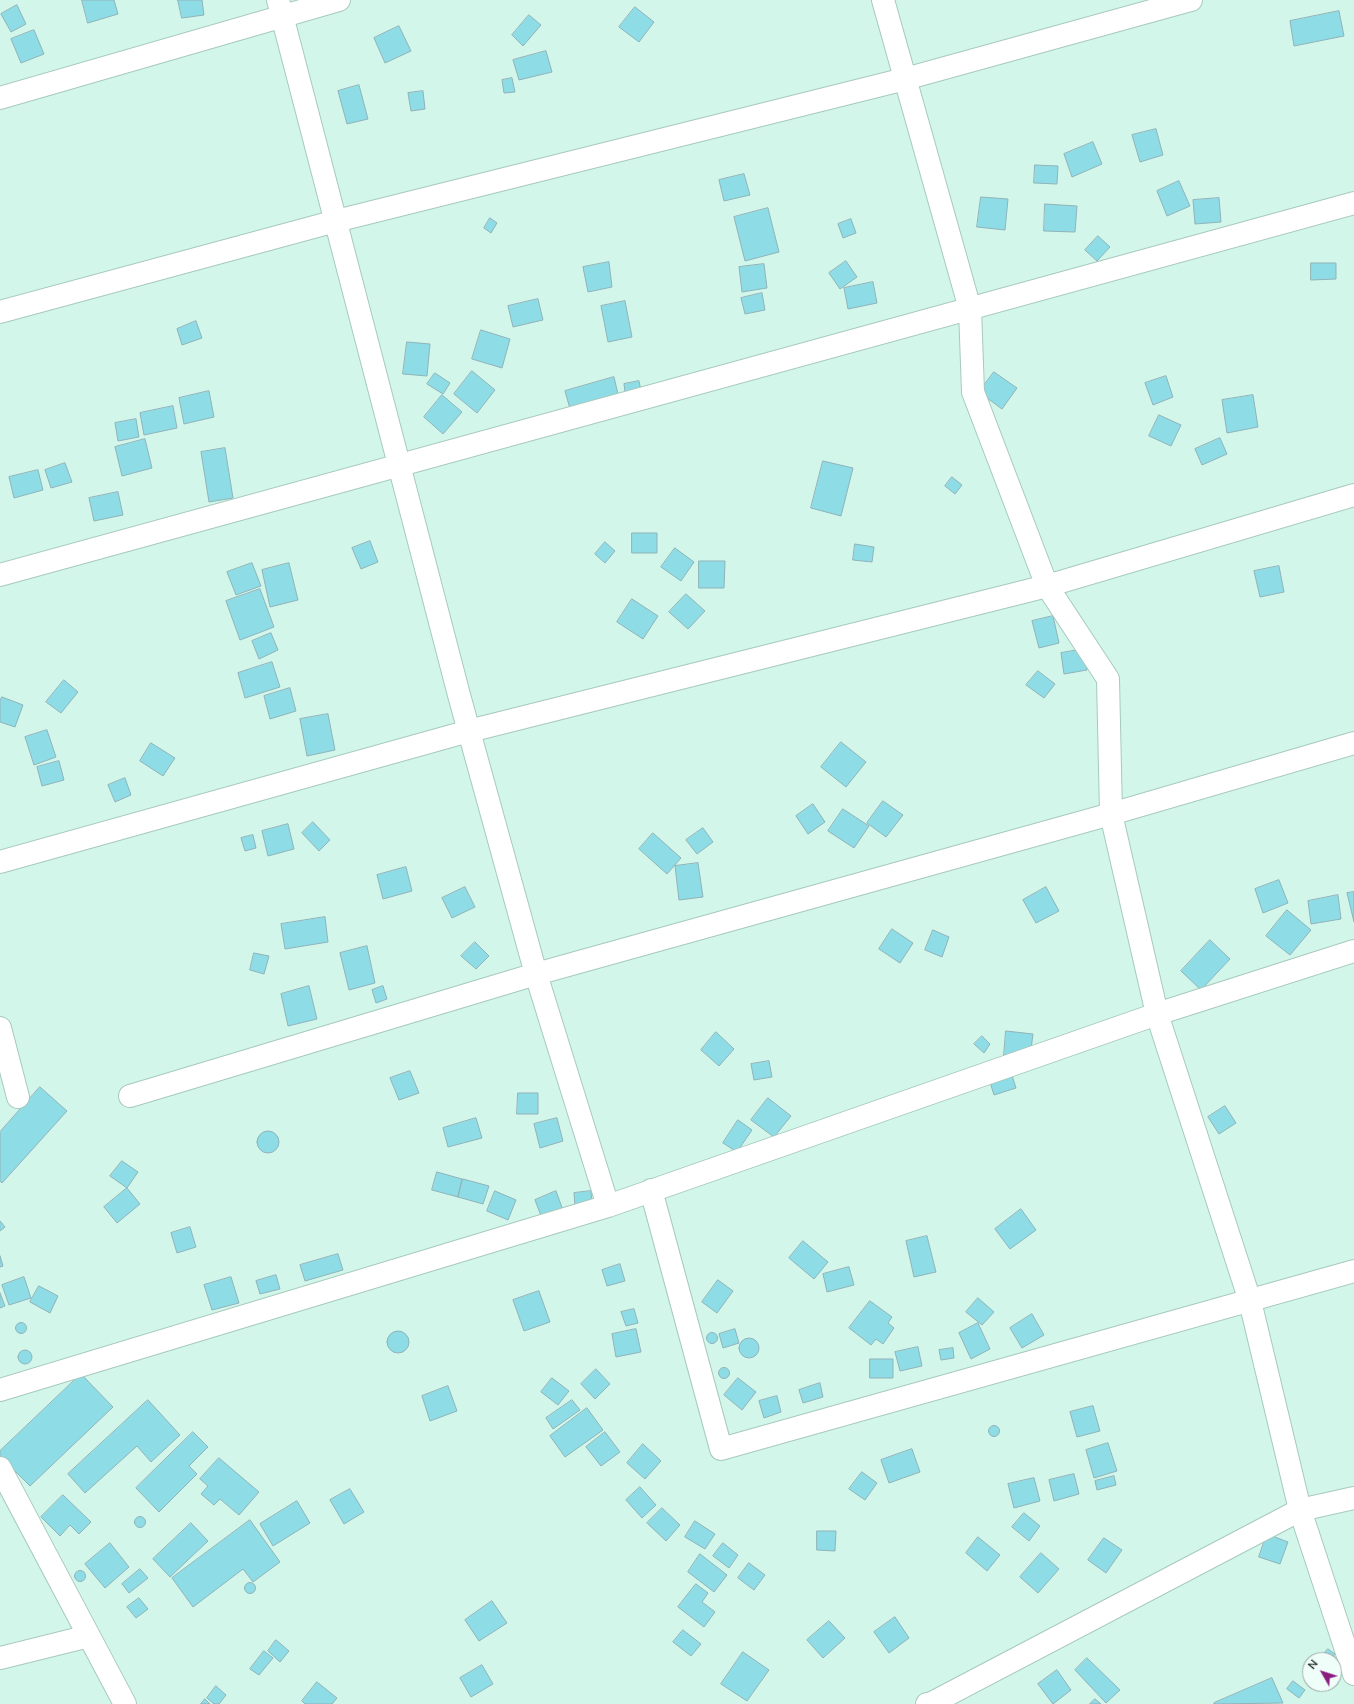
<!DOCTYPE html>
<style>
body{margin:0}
#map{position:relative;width:1354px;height:1704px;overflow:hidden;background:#d3f6eb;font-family:"Nunito Sans",sans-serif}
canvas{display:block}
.north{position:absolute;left:1302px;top:1652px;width:40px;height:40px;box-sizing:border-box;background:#f0fef9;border:1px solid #9aa8a3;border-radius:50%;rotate:309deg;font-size:11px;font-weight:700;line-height:16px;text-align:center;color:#1a2723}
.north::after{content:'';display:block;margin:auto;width:14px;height:18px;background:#8c1d80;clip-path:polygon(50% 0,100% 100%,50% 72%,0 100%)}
</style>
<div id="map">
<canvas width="1354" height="1704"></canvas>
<div class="north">N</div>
</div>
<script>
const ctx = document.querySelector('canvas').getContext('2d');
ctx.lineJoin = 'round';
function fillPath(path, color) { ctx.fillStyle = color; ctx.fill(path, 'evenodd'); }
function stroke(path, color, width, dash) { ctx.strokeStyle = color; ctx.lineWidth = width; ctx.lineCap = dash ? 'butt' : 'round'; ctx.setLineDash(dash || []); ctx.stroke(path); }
const building = new Path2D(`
 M82,0H114L118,14L88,23Z
 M178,0H202L204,15L182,18Z
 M17,5L26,24L11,32L1,14Z
 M635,7L654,22L639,42L619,27Z
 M1339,11L1344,36L1294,46L1290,21Z
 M529,15L541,25L523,46L512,35Z
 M399,26L411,51L385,63L374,38Z
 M34,30L44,54L21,63L11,39Z
 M546,51L552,72L519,80L513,60Z
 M512,78L515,92L504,93L502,80Z
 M359,85L368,119L347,124L338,91Z
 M423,91L425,109L411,111L408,93Z
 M1156,129L1163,155L1140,162L1132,135Z
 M1093,142L1102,164L1072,177L1064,154Z
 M1035,165L1058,166L1057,184L1034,183Z
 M744,174L750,195L724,201L719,180Z
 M1179,181L1190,206L1167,216L1157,191Z
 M981,197L1008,199L1005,230L977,227Z
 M1219,198L1221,222L1195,224L1193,200Z
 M1045,204L1077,206L1075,232L1044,231Z
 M768,208L779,252L745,261L734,217Z
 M490,218L497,223L491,233L484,228Z
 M851,219L856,233L843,238L838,224Z
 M1098,236L1110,247L1097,261L1085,250Z
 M846,261L857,277L840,289L829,273Z
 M609,262L612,287L588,292L583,267Z
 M1311,263H1336V279L1311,280Z
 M764,264L767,288L742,292L739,267Z
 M873,282L877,303L848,309L844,288Z
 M762,293L765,310L745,314L741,298Z
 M538,299L543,320L513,327L508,306Z
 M625,301L632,337L608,342L601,306Z
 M196,321L202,338L182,345L177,329Z
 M481,330L510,339L502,368L472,359Z
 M407,342L430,344L427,376L403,374Z
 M472,371L495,390L477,413L454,394Z
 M994,372L1017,388L1002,409L979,392Z
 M435,373L450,383L443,394L427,384Z
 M1166,376L1173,397L1153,405L1145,383Z
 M614,377L620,403L572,416L565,391Z
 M639,381L642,396L626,399L624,384Z
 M209,391L214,417L184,424L179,398Z
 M442,395L462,412L443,434L424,417Z
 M1253,395L1258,427L1227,433L1222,400Z
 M173,406L177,428L144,435L140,413Z
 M1159,415L1181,425L1171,446L1149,436Z
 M136,419L139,437L118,441L115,423Z
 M1220,438L1227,454L1202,465L1195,449Z
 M145,439L152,468L122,476L115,447Z
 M225,448L233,498L209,502L201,452Z
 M823,461L853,468L841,516L811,508Z
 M65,463L72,482L51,488L45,470Z
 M38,470L43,490L14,498L9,477Z
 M952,477L962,485L955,494L945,486Z
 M118,492L123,515L94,521L89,498Z
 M632,533H657V553H632Z
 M370,541L378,562L361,569L352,548Z
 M605,542L615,551L605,563L595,554Z
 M855,544L874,547L872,562L853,560Z
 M675,548L694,562L681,581L661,567Z
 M699,561H725L724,588H699Z
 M252,563L261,586L236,595L227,572Z
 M289,563L298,600L270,607L262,570Z
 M1279,566L1284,592L1260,597L1254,571Z
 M260,589L274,627L240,640L226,601Z
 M686,594L705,611L688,629L669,612Z
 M632,599L658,616L643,639L617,622Z
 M1053,616L1059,643L1039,648L1032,621Z
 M271,633L278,650L259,659L252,641Z
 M1084,649L1087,670L1064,674L1061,653Z
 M272,662L280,687L245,698L238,673Z
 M1038,671L1055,684L1044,698L1026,685Z
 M64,680L78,692L61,713L46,702Z
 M290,688L296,711L270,719L264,696Z
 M2,697L23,705L15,727L0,722V701Z
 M328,714L335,750L307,756L300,719Z
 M47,730L56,757L34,765L25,737Z
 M841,742L866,762L846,787L821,767Z
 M151,743L175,758L163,776L140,761Z
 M59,761L64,780L42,786L37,767Z
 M125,778L131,795L115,802L108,785Z
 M883,801L903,815L886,837L867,823Z
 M813,804L825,822L808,834L796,816Z
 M843,809L869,826L854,848L828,831Z
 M313,822L330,840L319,851L302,833Z
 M288,824L294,849L268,856L262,831Z
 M703,828L713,842L697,854L686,840Z
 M653,833L681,858L667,874L639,849Z
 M253,835L256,848L245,851L241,838Z
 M698,863L703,897L679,900L675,866Z
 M406,867L412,891L383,899L377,875Z
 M1279,880L1288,903L1263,913L1255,889Z
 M465,887L475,907L452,918L442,898Z
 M1046,887L1059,911L1036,923L1023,900Z
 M1354,892V922L1347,893Z
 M1338,895L1341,919L1311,924L1308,901Z
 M1287,910L1311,930L1290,955L1266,936Z
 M325,917L328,942L285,949L281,924Z
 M892,929L913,943L900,963L879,949Z
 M933,930L949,937L942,957L925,950Z
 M1210,940L1230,959L1201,990L1181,971Z
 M475,942L489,956L476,969L461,956Z
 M367,946L375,983L349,990L340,953Z
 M254,953L269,956L264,974L250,970Z
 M309,986L317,1019L288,1026L281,994Z
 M383,986L387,999L376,1003L372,990Z
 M1006,1031L1033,1034L1030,1057L1004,1055Z
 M716,1032L734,1049L719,1066L701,1050Z
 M982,1036L990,1044L984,1053L974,1044Z
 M769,1061L772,1077L754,1080L751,1064Z
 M1010,1069L1016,1088L994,1095L988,1076Z
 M410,1071L419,1093L399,1100L390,1078Z
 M40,1087L67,1111L2,1183L0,1181V1132Z
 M518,1093H538V1114H517Z
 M768,1098L791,1116L774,1137L751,1120Z
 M1225,1106L1236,1123L1219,1134L1208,1117Z
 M476,1118L482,1138L448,1147L443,1128Z
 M557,1118L563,1141L540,1148L534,1124Z
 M738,1120L752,1130L737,1152L723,1143Z
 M257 1142a11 11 0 1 1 22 0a11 11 0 1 1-22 0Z
 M122,1161L138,1172L127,1188L110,1176Z
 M437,1172L462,1179L458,1197L432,1190Z
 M463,1179L489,1186L483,1204L458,1197Z
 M127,1188L140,1204L117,1223L104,1207Z
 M495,1191L516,1200L508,1220L487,1211Z
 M556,1191L564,1213L543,1221L535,1200Z
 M591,1191L592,1205L575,1207L574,1193Z
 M1021,1209L1036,1230L1010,1249L995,1229Z
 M0,1221L5,1227L0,1231Z
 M190,1227L196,1247L177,1253L171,1233Z
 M927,1236L936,1272L914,1277L906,1241Z
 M803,1241L828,1262L814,1279L789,1258Z
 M338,1254L343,1270L305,1281L300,1265Z
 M0,1256L3,1266L0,1267Z
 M620,1264L625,1281L607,1286L602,1270Z
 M849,1267L854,1285L827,1292L823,1274Z
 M276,1275L280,1289L260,1294L256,1281Z
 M24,1277L31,1298L9,1305L2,1285Z
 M231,1277L239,1303L212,1310L204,1285Z
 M718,1280L733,1291L717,1313L702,1302Z
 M39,1286L58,1296L50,1313L30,1302Z
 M539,1291L550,1322L524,1331L513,1300Z
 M0,1293L5,1306L0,1308Z
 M978,1298L994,1312L982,1325L966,1312Z
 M870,1301L892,1317L888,1323L894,1328L883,1344L876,1339L871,1345L849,1328Z
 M634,1309L638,1323L626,1326L621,1312Z
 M1032,1314L1044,1335L1022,1348L1010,1328Z
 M15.5 1328a5.5 5.5 0 1 1 11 0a5.5 5.5 0 1 1-11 0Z
 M978,1323L990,1349L971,1359L959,1333Z
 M636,1329L641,1352L616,1357L612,1334Z
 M735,1329L739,1343L723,1348L719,1334Z
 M387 1342a11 11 0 1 1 22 0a11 11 0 1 1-22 0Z
 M706.5 1338a5.5 5.5 0 1 1 11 0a5.5 5.5 0 1 1-11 0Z
 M739 1348a10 10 0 1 1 20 0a10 10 0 1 1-20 0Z
 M918,1347L922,1366L900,1371L895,1352Z
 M953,1348L954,1358L941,1360L939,1350Z
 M18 1357a7 7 0 1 1 14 0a7 7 0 1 1-14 0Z
 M870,1359H893V1378H870Z
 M718.5 1373a5.5 5.5 0 1 1 11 0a5.5 5.5 0 1 1-11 0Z
 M596,1369L610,1384L595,1399L581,1384Z
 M81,1374L113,1407L30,1486L0,1456V1451Z
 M552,1378L569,1391L558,1405L541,1392Z
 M738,1378L756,1392L742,1410L724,1395Z
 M820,1383L823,1397L803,1403L799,1390Z
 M448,1386L457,1411L430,1421L422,1396Z
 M777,1396L781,1412L764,1418L759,1401Z
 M148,1400L180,1435L151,1462L137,1446L85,1493L68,1474Z
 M572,1400L580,1410L553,1429L546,1418Z
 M1093,1406L1100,1431L1077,1437L1070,1412Z
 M587,1408L603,1430L565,1457L550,1436Z
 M988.5 1431a5.5 5.5 0 1 1 11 0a5.5 5.5 0 1 1-11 0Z
 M193,1432L208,1447L189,1466L197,1474L159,1512L136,1488Z
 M605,1432L620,1452L601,1466L586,1447Z
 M1108,1443L1117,1471L1094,1478L1086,1450Z
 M643,1444L661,1461L645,1479L627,1463Z
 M912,1449L920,1472L889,1483L881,1460Z
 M219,1458L259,1492L239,1515L220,1499L214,1505L201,1494L208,1486L200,1479Z
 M862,1472L877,1483L865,1500L849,1489Z
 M1074,1474L1079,1494L1054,1501L1049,1480Z
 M1114,1476L1116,1485L1097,1490L1095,1481Z
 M1034,1478L1040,1501L1014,1508L1008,1484Z
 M640,1487L656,1505L642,1518L626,1500Z
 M350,1489L364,1512L344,1524L330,1500Z
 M63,1495L91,1522L79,1534L70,1525L60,1536L41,1517Z
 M297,1501L310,1523L273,1546L260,1524Z
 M662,1508L680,1525L666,1541L647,1523Z
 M1024,1513L1040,1526L1029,1541L1012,1527Z
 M134.5 1522a5.5 5.5 0 1 1 11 0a5.5 5.5 0 1 1-11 0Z
 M250,1520L280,1562L253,1582L243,1569L193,1607L172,1578Z
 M695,1521L715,1534L705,1549L685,1537Z
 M191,1523L208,1541L170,1577L153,1559Z
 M817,1531H836L835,1551L817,1550Z
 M1267,1534L1288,1542L1280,1564L1259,1557Z
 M978,1537L1000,1555L987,1571L966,1553Z
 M1104,1538L1122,1550L1106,1573L1088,1560Z
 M110,1543L129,1567L105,1588L85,1564Z
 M723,1543L738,1555L729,1568L713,1556Z
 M1041,1553L1059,1569L1038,1593L1020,1577Z
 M700,1554L727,1575L714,1592L688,1572Z
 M749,1563L765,1575L754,1590L738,1578Z
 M140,1569L148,1578L129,1593L122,1584Z
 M74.5 1576a5.5 5.5 0 1 1 11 0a5.5 5.5 0 1 1-11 0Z
 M244.5 1588a5.5 5.5 0 1 1 11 0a5.5 5.5 0 1 1-11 0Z
 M696,1584L708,1593L702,1602L715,1612L704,1627L678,1607Z
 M139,1598L148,1609L136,1618L127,1607Z
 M492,1601L507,1623L479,1641L465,1620Z
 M895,1617L909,1638L889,1653L874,1632Z
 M829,1621L845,1638L823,1658L807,1640Z
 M683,1630L701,1644L691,1656L673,1642Z
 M276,1640L289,1651L280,1662L268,1651Z
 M1328,1649L1335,1654L1330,1660H1324L1321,1657Z
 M264,1651L273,1658L259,1675L250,1669Z
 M743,1652L769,1670L747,1701L721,1684Z
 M1087,1658L1120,1690L1106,1703L1075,1670Z
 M482,1665L493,1684L471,1697L460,1678Z
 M1057,1670L1071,1690L1053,1704L1038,1684Z
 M1272,1678L1283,1703L1214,1704V1703Z
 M1293,1681L1305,1690L1299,1698L1287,1689Z
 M317,1682L337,1698L332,1704H305L302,1701Z
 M216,1686L226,1695L219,1704H214L207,1698Z
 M205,1699L210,1704H201Z
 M1095,1699L1101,1704H1090Z`);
fillPath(building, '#8edce6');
stroke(building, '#8fb3b8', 1);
const minor = new Path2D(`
 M278,0L459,695L536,974L608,1206
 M883,0L970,309L973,392L1047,586L1108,679L1111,814L1157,1014L1250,1301L1300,1510L1354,1674
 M0,98L339,0
 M0,312L336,221L905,79L1191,0
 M0,575L1354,203
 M0,862L469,731L1047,586L1354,495
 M0,1028L18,1097
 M130,1096L536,974L1111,814L1354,743
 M651,1190L721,1449L1354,1271
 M0,1390L608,1206L1157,1014L1354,951
 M0,1468L125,1704
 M0,1658L89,1636
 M927,1704L932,1703L1300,1510L1354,1498`);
stroke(minor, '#a7c9be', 24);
stroke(minor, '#fff', 22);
</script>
